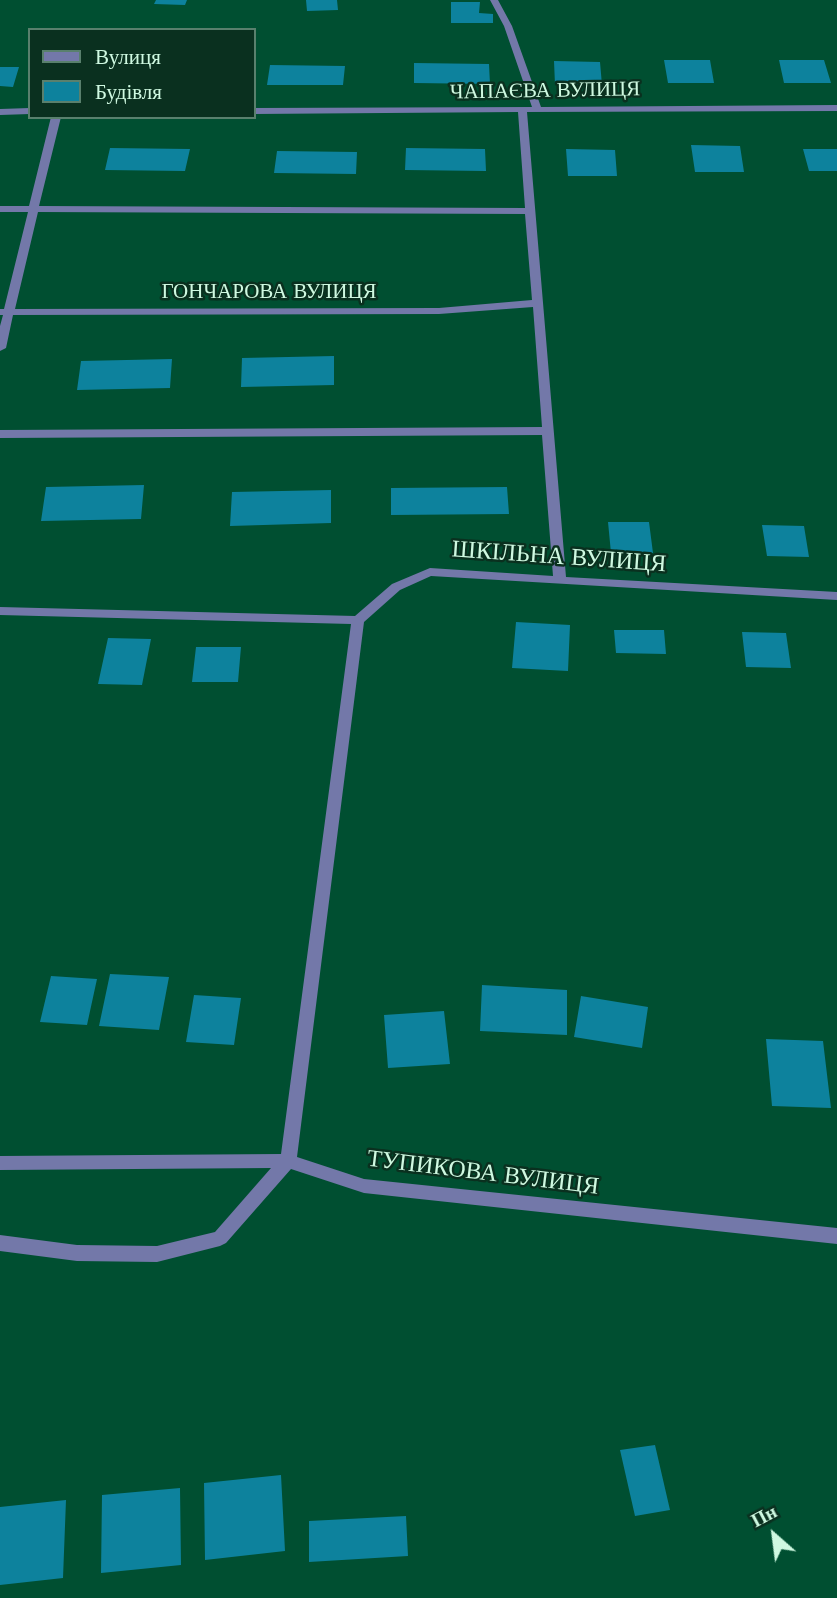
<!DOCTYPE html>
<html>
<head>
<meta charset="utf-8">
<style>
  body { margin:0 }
  #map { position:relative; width:837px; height:1598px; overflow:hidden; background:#004f31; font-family:"Libre Baskerville",serif }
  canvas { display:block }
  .legend { position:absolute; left:28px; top:28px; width:228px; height:91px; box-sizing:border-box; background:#0a301f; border:2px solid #59806d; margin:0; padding:9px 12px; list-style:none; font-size:21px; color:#cff9e1 }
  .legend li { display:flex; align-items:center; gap:14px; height:35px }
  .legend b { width:35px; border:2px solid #59806d }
  .north { position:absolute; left:739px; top:1500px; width:70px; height:70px; -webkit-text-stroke:5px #0a301f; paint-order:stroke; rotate:332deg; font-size:19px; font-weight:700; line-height:28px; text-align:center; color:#cff9e1 }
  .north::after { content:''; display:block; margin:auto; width:24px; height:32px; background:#cff9e1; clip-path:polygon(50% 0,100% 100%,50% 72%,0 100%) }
</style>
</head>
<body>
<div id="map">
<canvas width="837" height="1598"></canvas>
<ul class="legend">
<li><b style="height:9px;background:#7378a9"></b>Вулиця</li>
<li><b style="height:19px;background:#0d829d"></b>Будівля</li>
</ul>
<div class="north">Пн</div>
</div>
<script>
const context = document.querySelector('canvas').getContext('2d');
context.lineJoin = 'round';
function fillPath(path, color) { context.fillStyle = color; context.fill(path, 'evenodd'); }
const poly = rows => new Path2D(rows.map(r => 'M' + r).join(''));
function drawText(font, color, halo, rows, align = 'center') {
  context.font = font + ' "Libre Baskerville",serif'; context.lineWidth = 5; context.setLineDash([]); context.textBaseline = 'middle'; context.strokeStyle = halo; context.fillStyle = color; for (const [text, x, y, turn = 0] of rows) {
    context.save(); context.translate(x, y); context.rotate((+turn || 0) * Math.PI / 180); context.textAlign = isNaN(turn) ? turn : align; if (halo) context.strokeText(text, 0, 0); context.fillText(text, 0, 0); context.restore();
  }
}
const building = poly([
  [156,0,187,0,185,5,154,4],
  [306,0,337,0,338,10,307,11],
  [451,2,480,2,479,13,493,14,493,23,451,23],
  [664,60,710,60,714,83,668,83],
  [779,60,824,60,831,83,784,83],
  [554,61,600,62,602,85,555,85],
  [414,63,489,64,490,84,414,83],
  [270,65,345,66,343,85,267,85],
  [0,67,19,67,13,87,0,86],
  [691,145,740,146,744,172,695,172],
  [110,148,190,149,185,171,105,170],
  [406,148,485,149,486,171,405,170],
  [566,149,615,150,617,176,568,176],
  [803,149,837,149,837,171,809,171],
  [277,151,357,152,356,174,274,173],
  [334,356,334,385,241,387,242,358],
  [172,359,170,388,77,390,81,361],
  [144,485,141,519,41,521,46,487],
  [507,487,509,514,391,515,391,488],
  [331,490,331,523,230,526,232,492],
  [608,522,649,522,653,553,611,553],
  [762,525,804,526,809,557,767,556],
  [516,622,570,625,568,671,512,668],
  [614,630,664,630,666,654,616,653],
  [742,632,786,633,791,668,746,667],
  [108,638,151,639,142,685,98,684],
  [196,647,241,647,238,682,192,682],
  [110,974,169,977,159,1030,99,1026],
  [51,976,97,979,87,1025,40,1022],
  [482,985,567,990,567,1035,480,1031],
  [194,995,241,998,234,1045,186,1042],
  [581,996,648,1007,642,1048,574,1037],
  [444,1011,450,1064,388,1068,384,1015],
  [766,1039,823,1041,831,1108,772,1106],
  [655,1445,670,1510,635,1516,620,1450],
  [281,1475,285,1551,205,1560,204,1483],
  [180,1488,181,1565,101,1573,102,1495],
  [66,1500,63,1578,0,1585,0,1507],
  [406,1516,408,1556,309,1562,309,1521]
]);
const street = poly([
  [490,0,498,0,512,26,541,107,837,105,837,111,527,112,566,577,837,592,837,600,431,576,400,590,364,622,297,1157,364,1179,837,1228,837,1244,364,1193,291,1169,226,1243,220,1246,157,1262,77,1261,0,1251,0,1235,77,1245,157,1246,215,1232,271,1168,0,1170,0,1156,281,1154,351,624,0,615,0,607,355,616,392,584,430,568,553,576,542,435,0,438,0,430,542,427,533,307,439,314,13,315,6,348,0,351,0,326,3,315,0,315,0,309,4,309,28,212,0,212,0,206,29,206,51,117,61,117,39,206,525,208,518,112,254,114,254,108,532,107,504,26,490,0],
  [38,212,525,214,532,300,439,308,15,309,38,212],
  [30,108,30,114,0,115,0,109,30,108]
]);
const farStreetnames = [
  ["ЧАПАЄВА ВУЛИЦЯ",545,91,-1],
  ["ГОНЧАРОВА ВУЛИЦЯ",269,292]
];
const streetNames = [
  ["ШКІЛЬНА ВУЛИЦЯ",559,557,4],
  ["ТУПИКОВА ВУЛИЦЯ",483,1173,7]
];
fillPath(building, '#0d829d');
fillPath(street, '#7378a9');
drawText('21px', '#cff9e1', '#0a301f', farStreetnames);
drawText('24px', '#cff9e1', '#0a301f', streetNames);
</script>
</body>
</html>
